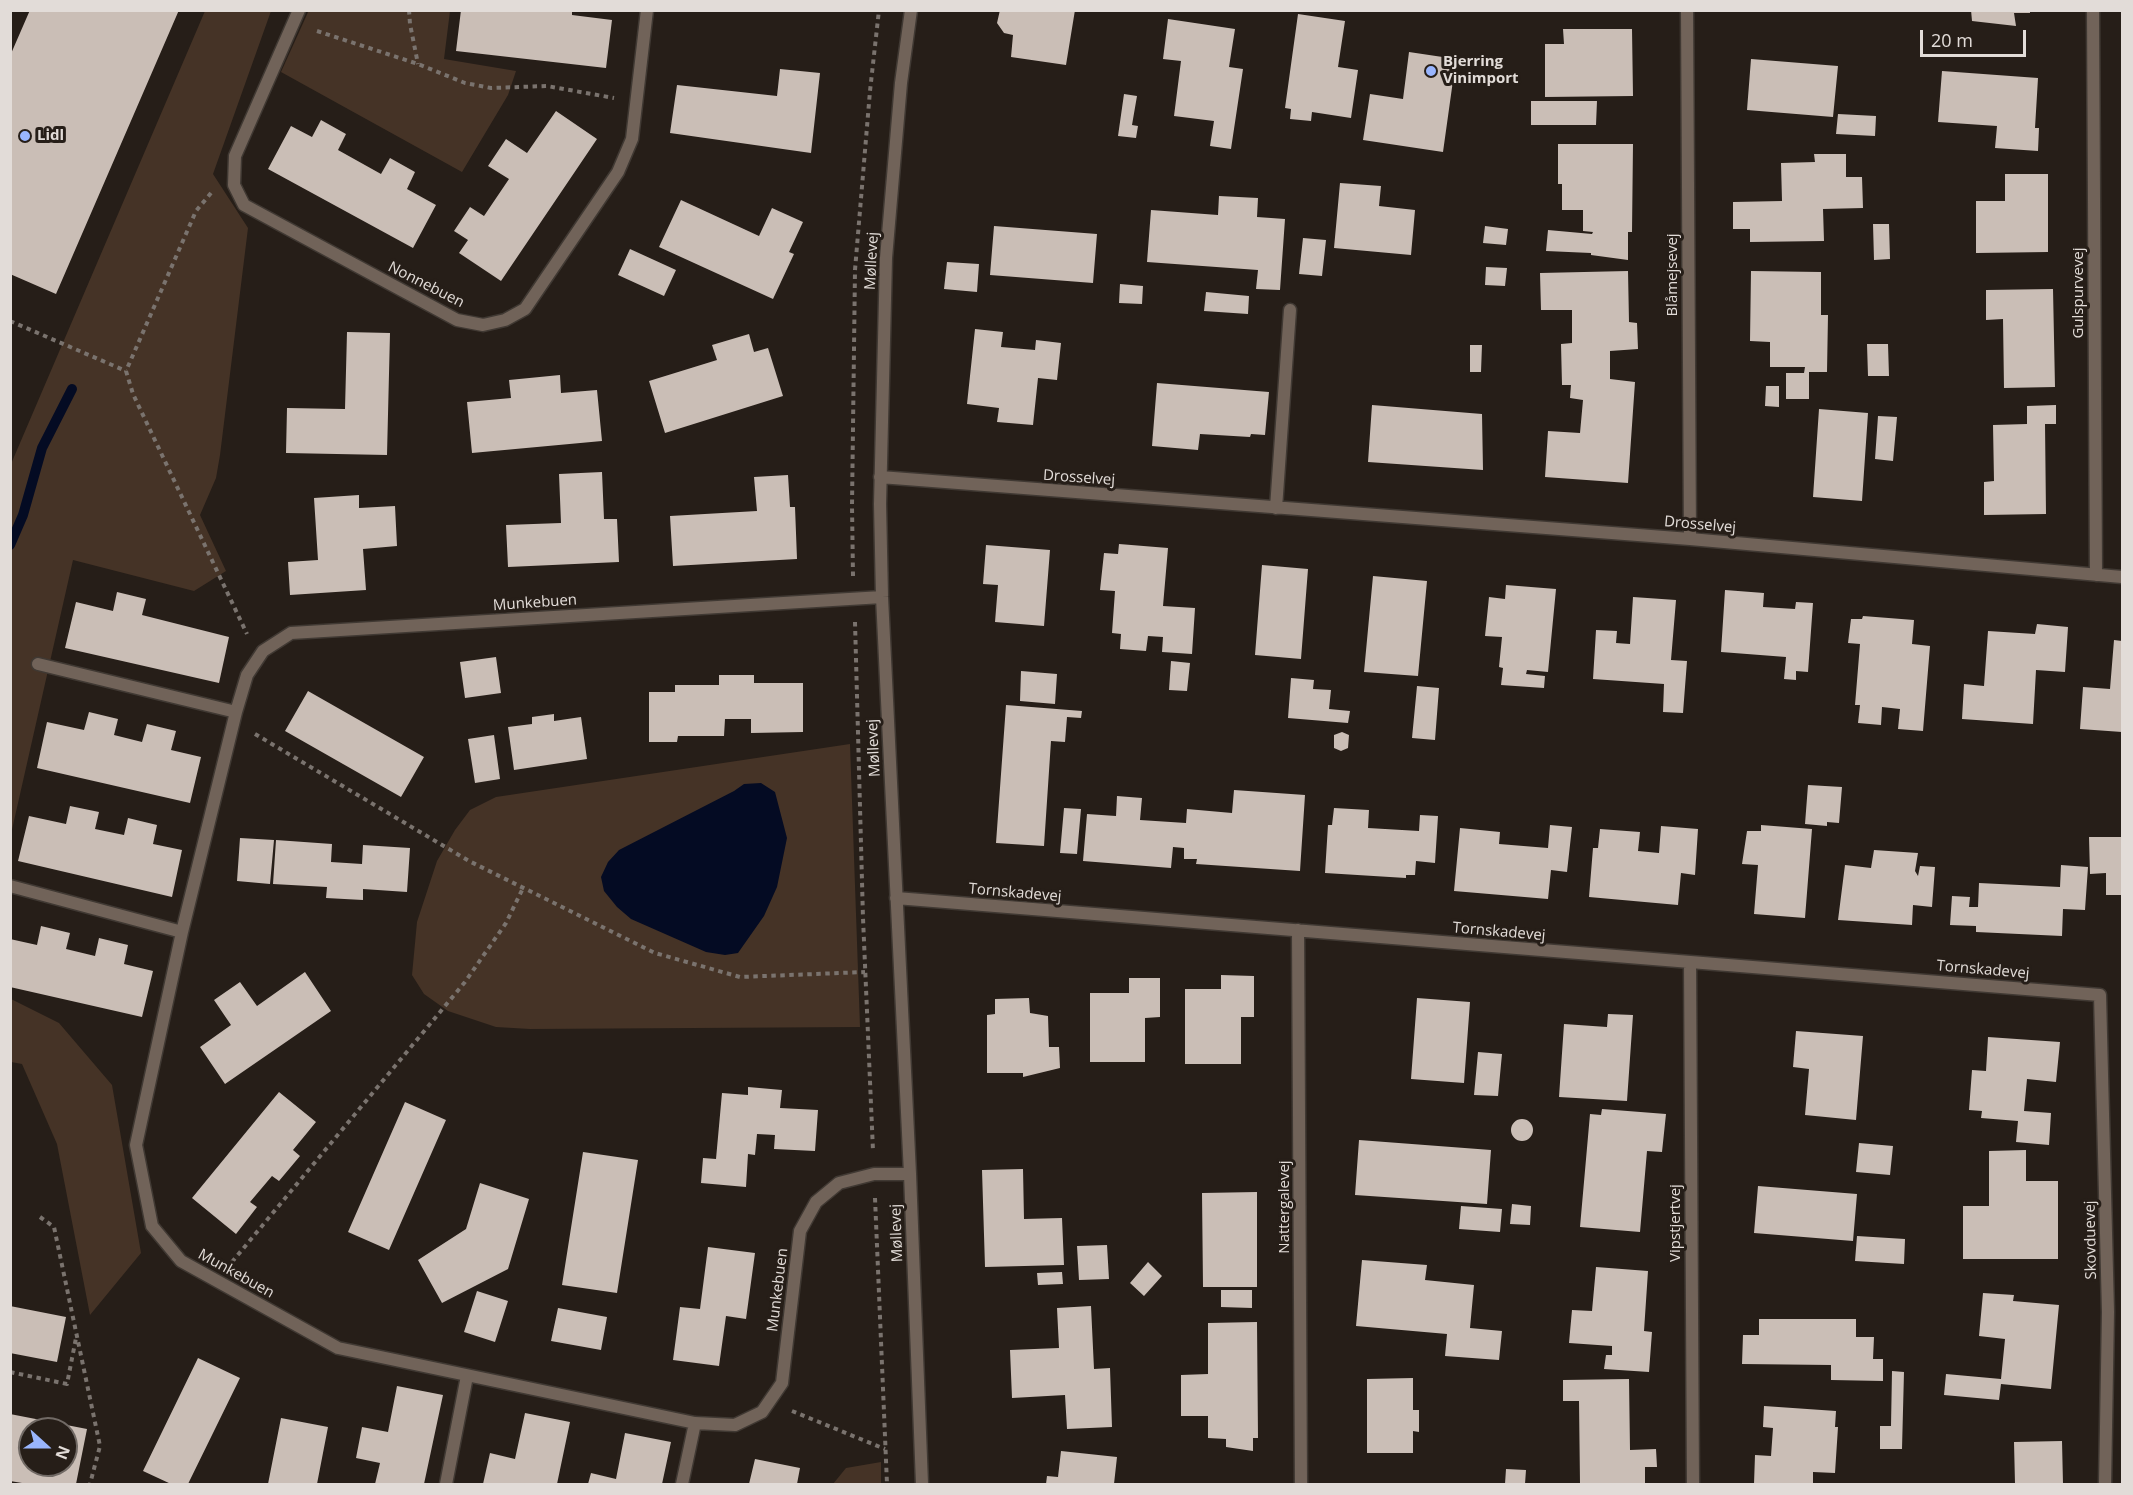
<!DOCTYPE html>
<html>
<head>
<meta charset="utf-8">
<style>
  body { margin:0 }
  #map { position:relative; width:2133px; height:1495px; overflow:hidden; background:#261e18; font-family:"Open Sans",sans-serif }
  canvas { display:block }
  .frame { position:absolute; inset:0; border:12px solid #e2dcd8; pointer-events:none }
  .north { position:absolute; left:18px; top:1417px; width:60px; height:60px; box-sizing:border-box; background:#261e18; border:2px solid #716a65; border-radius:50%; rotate:111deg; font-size:16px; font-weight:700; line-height:24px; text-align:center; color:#e2dcd8 }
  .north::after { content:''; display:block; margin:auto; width:21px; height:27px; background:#99b5fd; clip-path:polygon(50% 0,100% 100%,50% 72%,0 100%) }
  .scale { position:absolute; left:1920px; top:30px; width:106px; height:27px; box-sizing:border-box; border:3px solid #e2dcd8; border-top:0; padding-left:8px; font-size:18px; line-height:21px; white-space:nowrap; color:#e2dcd8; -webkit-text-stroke:4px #261e18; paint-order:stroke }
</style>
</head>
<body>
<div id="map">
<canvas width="2133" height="1495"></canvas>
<div class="frame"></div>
<div class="north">N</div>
<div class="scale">20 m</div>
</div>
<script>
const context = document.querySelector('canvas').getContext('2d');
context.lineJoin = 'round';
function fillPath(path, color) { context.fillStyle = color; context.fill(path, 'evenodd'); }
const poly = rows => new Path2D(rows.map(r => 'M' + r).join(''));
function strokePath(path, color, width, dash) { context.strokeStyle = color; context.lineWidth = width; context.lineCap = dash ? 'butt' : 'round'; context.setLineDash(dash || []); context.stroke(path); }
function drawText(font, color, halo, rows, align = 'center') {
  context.font = font + ' "Open Sans",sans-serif'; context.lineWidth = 6; context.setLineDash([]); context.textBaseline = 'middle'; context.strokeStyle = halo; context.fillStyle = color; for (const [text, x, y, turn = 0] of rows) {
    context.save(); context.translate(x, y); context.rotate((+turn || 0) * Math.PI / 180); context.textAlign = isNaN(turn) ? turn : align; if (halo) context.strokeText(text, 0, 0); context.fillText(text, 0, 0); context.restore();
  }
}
const green = poly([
  [309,10,450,11,444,59,516,71,508,95,462,172,281,72],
  [205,11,271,11,213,174,248,228,220,455,216,478,200,515,226,571,194,591,73,560,11,834,11,464],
  [850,744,860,1027,530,1029,496,1027,448,1011,424,994,412,975,417,922,437,861,455,830,470,810,496,797],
  [11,999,59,1023,112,1085,141,1253,90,1315,57,1144,22,1064,11,1062],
  [881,1462,881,1484,833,1484,846,1468]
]);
const water = poly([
  [761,783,775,792,787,838,777,887,764,916,738,953,725,955,706,952,631,919,617,907,604,891,601,877,608,862,619,850,734,791,744,784]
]);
const stream = poly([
  [10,545,23,515,42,448,72,389]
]);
const building = poly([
  [30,10,179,10,56,294,10,274,10,56],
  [461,10,572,10,572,15,612,20,606,68,456,51],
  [1000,10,1075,10,1066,65,1011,57,1013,35,1004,33,997,23],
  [1971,10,2030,10,2030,13,2014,13,2016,26,1972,21],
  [1298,14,1345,21,1338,67,1358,70,1351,118,1312,112,1311,121,1290,119,1291,109,1285,108],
  [1168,19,1235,29,1229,67,1243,69,1231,149,1210,146,1214,121,1174,116,1181,61,1163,59],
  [1563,29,1632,29,1633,96,1545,97,1545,44,1564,44],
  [1409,52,1456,59,1443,152,1363,140,1370,94,1403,99],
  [1751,59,1838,66,1833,117,1747,110],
  [780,69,820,73,811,153,670,133,677,85,777,96],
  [1942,71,2038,78,2035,128,2039,128,2038,151,1995,148,1997,126,1938,122],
  [1124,94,1137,96,1132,125,1138,126,1136,138,1118,136],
  [1531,101,1597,101,1596,125,1531,125],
  [556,111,597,139,501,281,459,253,468,240,454,231,470,207,484,216,509,179,488,166,506,139,527,153],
  [1838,114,1876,116,1875,136,1836,134],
  [321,120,346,134,338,150,381,174,390,158,415,172,407,189,436,205,413,248,268,169,291,126,312,137],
  [1558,144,1633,144,1632,232,1628,232,1628,260,1591,255,1591,253,1546,251,1548,230,1592,234,1593,232,1583,231,1583,210,1562,210,1562,184,1558,184],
  [1814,154,1846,154,1846,177,1862,177,1863,208,1823,209,1824,241,1750,242,1750,229,1733,229,1733,202,1782,201,1781,163,1815,162],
  [2005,174,2048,174,2048,252,1976,253,1976,201,2005,201],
  [1340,183,1381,186,1379,206,1415,210,1411,255,1334,248],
  [1219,196,1258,198,1257,217,1285,219,1280,290,1256,289,1258,270,1147,262,1151,210,1218,215],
  [681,200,759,236,772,208,803,222,789,252,794,254,773,299,659,247],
  [1873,224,1889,224,1890,259,1874,260],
  [994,226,1097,234,1093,283,990,275],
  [1485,226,1508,229,1506,245,1483,243],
  [1303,238,1326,240,1322,276,1299,274],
  [630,249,676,270,664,296,618,275],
  [947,262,979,264,977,292,944,289],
  [1486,267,1507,268,1505,286,1485,285],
  [1628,271,1629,322,1637,323,1638,349,1610,351,1610,379,1635,382,1628,483,1545,477,1548,431,1580,433,1583,400,1570,398,1571,385,1562,385,1561,344,1572,343,1572,310,1541,310,1540,273],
  [1751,271,1821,272,1821,315,1828,315,1827,372,1809,372,1809,399,1786,399,1786,373,1804,373,1805,367,1770,367,1770,342,1750,341],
  [1120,284,1143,286,1142,304,1119,303],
  [2053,289,2055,387,2004,388,2003,319,1986,320,1986,290],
  [1206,292,1249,296,1248,314,1204,311],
  [975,329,1003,332,1001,347,1035,350,1036,340,1061,343,1057,380,1038,378,1033,425,997,422,999,408,967,404],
  [347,332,390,333,387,455,286,453,287,408,345,409],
  [749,334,754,352,768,348,783,396,665,433,649,381,717,360,712,345],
  [1867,344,1888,344,1889,376,1868,376],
  [1470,345,1482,345,1481,372,1470,372],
  [560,375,561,393,597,390,602,441,472,453,467,402,511,398,509,380],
  [1157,383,1269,392,1265,435,1251,434,1250,437,1200,434,1198,450,1152,446],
  [1766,386,1779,386,1779,407,1765,406],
  [1372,405,1482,414,1483,470,1368,462],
  [2056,405,2056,424,2045,424,2046,514,1984,515,1984,482,1994,481,1993,425,2027,424,2027,406],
  [1819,409,1868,413,1862,501,1813,497],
  [1878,416,1897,417,1893,461,1875,459],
  [602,472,604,519,617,519,619,562,508,567,506,525,561,523,559,474],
  [788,475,790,507,795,507,797,559,673,566,670,516,757,511,754,477],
  [359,495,359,508,395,506,397,546,363,549,366,590,290,595,288,562,318,560,314,498],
  [1119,544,1168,548,1163,606,1195,608,1192,654,1162,652,1163,637,1148,636,1146,651,1120,649,1121,634,1112,633,1115,591,1100,590,1104,553,1118,554],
  [986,545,1050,550,1044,626,995,622,998,585,983,584],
  [1262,565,1308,569,1301,659,1255,655],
  [1373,576,1427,581,1418,676,1364,672],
  [1506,585,1556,589,1548,672,1527,670,1526,674,1545,676,1544,688,1501,685,1503,668,1499,667,1502,637,1485,636,1489,597,1505,599],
  [1725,590,1764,593,1763,607,1795,609,1796,602,1813,603,1808,672,1796,671,1796,680,1784,679,1786,657,1721,652],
  [117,592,146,599,142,615,229,637,219,683,65,648,76,602,113,611],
  [1633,597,1676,600,1671,660,1687,661,1683,713,1663,712,1664,684,1593,679,1596,630,1617,631,1616,643,1630,644],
  [1863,616,1914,620,1912,644,1930,646,1923,731,1898,729,1900,709,1882,707,1881,725,1858,723,1860,705,1855,705,1860,644,1848,643,1851,619,1862,619],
  [2037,624,2068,627,2065,672,2036,670,2033,724,1962,719,1964,684,1984,686,1988,631,2035,634],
  [2114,640,2122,641,2122,732,2080,729,2083,687,2110,689],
  [496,657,501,693,465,698,460,662],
  [1171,661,1190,663,1187,691,1169,690],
  [1021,671,1057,674,1055,704,1020,701],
  [719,675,754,675,754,683,803,683,803,732,751,733,751,719,725,719,724,736,678,736,677,742,649,742,649,692,675,692,675,685,719,685],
  [1291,678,1314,680,1313,689,1331,690,1329,709,1350,711,1348,723,1288,718],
  [1417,686,1439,688,1435,740,1412,738],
  [308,691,424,757,401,797,285,731],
  [1006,705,1082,711,1081,718,1067,717,1065,742,1051,741,1044,846,996,843],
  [89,712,118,719,114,735,142,742,147,724,176,731,171,750,201,757,190,803,37,768,47,722,84,730],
  [554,714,554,721,581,717,587,759,514,770,508,727,532,724,532,717],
  [1342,732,1349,735,1348,748,1341,751,1334,748,1334,735],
  [494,735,500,779,475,783,468,739],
  [1808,785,1842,787,1839,823,1827,822,1827,826,1805,824],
  [1234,790,1305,795,1300,871,1196,864,1197,859,1184,859,1184,848,1173,847,1171,868,1083,861,1087,814,1116,816,1117,796,1142,798,1140,820,1186,823,1187,809,1232,813],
  [70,806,99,812,95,829,124,835,128,818,157,825,153,844,182,850,172,897,18,861,29,816,66,824],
  [1064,808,1081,809,1077,854,1060,853],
  [1334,808,1369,810,1368,828,1419,831,1420,815,1438,816,1435,863,1416,861,1415,875,1406,875,1406,878,1325,873,1328,825,1332,825],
  [1550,825,1572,827,1567,872,1551,870,1548,899,1454,891,1460,828,1500,832,1499,844,1548,848],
  [1761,825,1812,829,1805,918,1754,914,1758,865,1742,864,1747,831,1761,831],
  [1661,826,1698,829,1695,875,1681,873,1678,905,1589,897,1593,848,1598,848,1600,829,1640,832,1638,851,1659,853],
  [2089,837,2122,837,2122,895,2106,895,2106,873,2090,874],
  [240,838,274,840,270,884,237,881],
  [276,840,332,844,331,862,362,864,363,845,410,848,407,892,363,889,363,900,326,898,327,887,273,884],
  [1874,850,1918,853,1915,871,1918,876,1920,866,1935,867,1932,907,1913,905,1912,925,1838,920,1845,865,1871,868],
  [2061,865,2088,867,2085,910,2063,909,2062,936,1976,932,1976,926,1950,925,1952,896,1970,897,1969,907,1978,907,1979,883,2060,887],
  [41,926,70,933,66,949,95,956,99,938,128,945,124,964,153,971,142,1017,10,987,10,939,37,945],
  [305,972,331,1011,225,1084,200,1047,231,1025,214,1000,240,982,257,1006],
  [1221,975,1254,976,1254,1017,1241,1017,1241,1064,1185,1064,1185,989,1221,989],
  [1129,978,1160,978,1160,1017,1145,1018,1145,1062,1090,1062,1090,993,1129,993],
  [1029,998,1030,1013,1048,1016,1049,1047,1059,1047,1060,1068,1023,1077,1023,1073,987,1073,987,1015,995,1014,995,999],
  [1417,998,1470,1002,1464,1083,1411,1079],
  [1608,1014,1633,1015,1627,1101,1559,1097,1564,1024,1607,1027],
  [1796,1031,1863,1036,1856,1120,1805,1115,1809,1069,1793,1067],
  [1988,1037,2060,1042,2056,1082,2027,1079,2024,1111,2051,1113,2049,1145,2016,1142,2018,1121,1981,1118,1982,1111,1969,1110,1972,1070,1986,1071],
  [1478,1052,1502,1054,1498,1096,1474,1095],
  [748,1087,782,1090,780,1108,818,1110,815,1151,774,1149,775,1135,757,1134,755,1155,748,1154,746,1187,701,1183,703,1158,716,1159,722,1093,748,1095],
  [279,1092,316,1122,293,1150,300,1156,279,1181,272,1176,250,1202,257,1207,236,1234,192,1198],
  [405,1102,446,1120,389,1250,348,1232],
  [1602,1109,1666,1114,1662,1152,1647,1151,1640,1232,1580,1227,1590,1114,1601,1115],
  '1511 1130a11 11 0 1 1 22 0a11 11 0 1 1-22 0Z',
  [1359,1140,1491,1150,1487,1204,1355,1195],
  [1859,1143,1893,1146,1890,1175,1856,1172],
  [2026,1150,2026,1181,2058,1181,2058,1259,1963,1259,1963,1206,1989,1206,1989,1151],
  [583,1152,638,1160,617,1293,562,1285],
  [1023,1169,1024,1219,1062,1218,1064,1265,985,1267,982,1170],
  [480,1183,529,1199,508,1269,442,1303,418,1260,466,1229],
  [1758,1186,1857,1194,1853,1241,1754,1233],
  [1257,1192,1257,1287,1203,1287,1202,1193],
  [1512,1204,1531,1206,1530,1225,1510,1224],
  [1461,1206,1502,1209,1500,1232,1459,1229],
  [1857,1236,1905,1239,1904,1264,1855,1261],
  [1107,1245,1109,1279,1079,1280,1077,1246],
  [708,1247,755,1253,746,1319,726,1316,719,1366,673,1360,680,1307,700,1309],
  [1362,1260,1427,1265,1425,1280,1474,1285,1470,1328,1502,1331,1499,1360,1445,1356,1447,1334,1356,1326],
  [1148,1262,1162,1276,1144,1296,1130,1283],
  [1596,1267,1648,1271,1644,1331,1652,1332,1649,1372,1604,1369,1606,1355,1612,1355,1612,1346,1569,1343,1572,1310,1592,1311],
  [1062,1272,1063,1284,1038,1285,1037,1273],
  [1221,1290,1252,1290,1252,1308,1221,1307],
  [477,1291,508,1301,495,1342,464,1332],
  [1983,1293,2014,1295,2013,1301,2059,1305,2051,1389,2001,1384,1999,1400,1944,1395,1946,1374,2001,1379,2005,1339,1979,1336],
  [10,1306,66,1317,57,1362,10,1353],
  [1091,1306,1094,1369,1110,1368,1112,1427,1067,1429,1065,1395,1012,1398,1010,1350,1059,1348,1057,1308],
  [558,1308,607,1317,601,1350,551,1341],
  [1759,1319,1856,1319,1856,1337,1874,1337,1873,1359,1883,1359,1883,1381,1831,1380,1831,1365,1742,1364,1743,1335,1759,1335],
  [1257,1322,1258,1438,1253,1438,1253,1451,1226,1447,1226,1439,1208,1438,1208,1416,1181,1416,1181,1375,1208,1374,1208,1323],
  [198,1358,240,1378,188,1484,171,1484,143,1471],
  [1892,1371,1904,1372,1902,1449,1880,1449,1880,1426,1891,1426],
  [1413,1378,1413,1410,1419,1410,1419,1432,1413,1431,1413,1453,1367,1453,1367,1379],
  [1629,1379,1630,1450,1656,1449,1657,1467,1645,1467,1645,1484,1580,1484,1579,1401,1563,1401,1563,1380],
  [397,1386,443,1395,424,1484,375,1484,380,1463,356,1458,362,1427,388,1432],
  [1764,1406,1836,1411,1835,1427,1838,1427,1835,1473,1813,1472,1813,1484,1754,1484,1755,1455,1771,1456,1773,1428,1763,1427],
  [525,1413,570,1422,557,1484,483,1484,490,1453,515,1459],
  [10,1414,87,1429,76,1484,28,1484,10,1481],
  [30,1429,66,1429,66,1465,30,1465],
  [281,1418,328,1427,317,1484,268,1484],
  [625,1433,671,1442,662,1484,588,1484,591,1473,616,1479],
  [2062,1441,2063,1484,2015,1484,2014,1442],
  [1061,1451,1117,1457,1114,1484,1046,1484,1047,1476,1058,1477],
  [755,1459,800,1468,797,1484,749,1484],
  [1506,1469,1526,1470,1525,1484,1505,1484]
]);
const path = poly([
  [409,10,410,24,418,64],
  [317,31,418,64,465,83,491,88,547,86,614,98],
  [211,193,196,211,126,371,133,394,247,634],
  [10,321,126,371],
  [853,576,852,506,855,270,870,91,879,10],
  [855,622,863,918,873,1151],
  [255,734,469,861,655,953,740,977,865,972],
  [875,1198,887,1484],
  [40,1217,54,1227,100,1446,90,1484],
  [232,1262,465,982,506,923,523,888],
  [10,1372,67,1384,76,1338],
  [792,1411,885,1449]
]);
const street = poly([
  [299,10,235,156,234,185,244,205,457,320,483,325,505,320,525,309,618,172,632,139,647,10],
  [911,10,901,83,886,258,880,504,882,597,910,1174,922,1484],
  [1687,10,1690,539],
  [2093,10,2096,575],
  [880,477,1690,539,2122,577],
  [1276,508,1290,310],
  [882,597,291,633,263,651,247,675,236,712,182,932,136,1145,152,1226,181,1261,338,1348,695,1423,735,1425,762,1412,782,1383,800,1231,816,1202,839,1183,874,1174,910,1174],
  [38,664,236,712],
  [10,886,182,932],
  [896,898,2100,995,2108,1312,2105,1484],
  [1298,930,1301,1484],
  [1690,962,1693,1484],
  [446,1484,467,1376],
  [682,1484,695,1423]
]);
const markers = [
  [1431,71,6,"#99b5fd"],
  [25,136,6,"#99b5fd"]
];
const poiNames = [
  ["Bjerring",1443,62],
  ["Vinimport",1443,79],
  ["Lidl",37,136]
];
const streetNames = [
  ["Møllevej",872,261,-87],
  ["Blåmejsevej",1673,275,-90],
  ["Nonnebuen",426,285,27],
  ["Gulspurvevej",2079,293,-90],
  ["Drosselvej",1079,478,4],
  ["Drosselvej",1700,525,5],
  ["Munkebuen",535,603,-4],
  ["Møllevej",874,748,-93],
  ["Tornskadevej",1015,893,5],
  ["Tornskadevej",1499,932,5],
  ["Tornskadevej",1983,970,5],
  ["Nattergalevej",1285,1207,-90],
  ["Vipstjertvej",1676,1223,-90],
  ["Møllevej",897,1233,-92],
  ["Skovduevej",2091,1240,-91],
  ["Munkebuen",236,1274,29],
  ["Munkebuen",778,1290,-83]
];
fillPath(green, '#453326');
fillPath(water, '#040b23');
strokePath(stream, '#040b23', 10);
fillPath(building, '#cabeb6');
strokePath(street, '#403933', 15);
strokePath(path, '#7a736e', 4, [4.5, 4.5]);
strokePath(street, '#716359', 12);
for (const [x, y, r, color] of markers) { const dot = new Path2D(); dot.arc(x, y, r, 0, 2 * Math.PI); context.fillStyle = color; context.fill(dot); strokePath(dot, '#261e18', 2); }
drawText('bold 15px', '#e2dcd8', '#261e18', poiNames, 'left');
drawText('15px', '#e2dcd8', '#261e18', streetNames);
</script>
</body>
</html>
